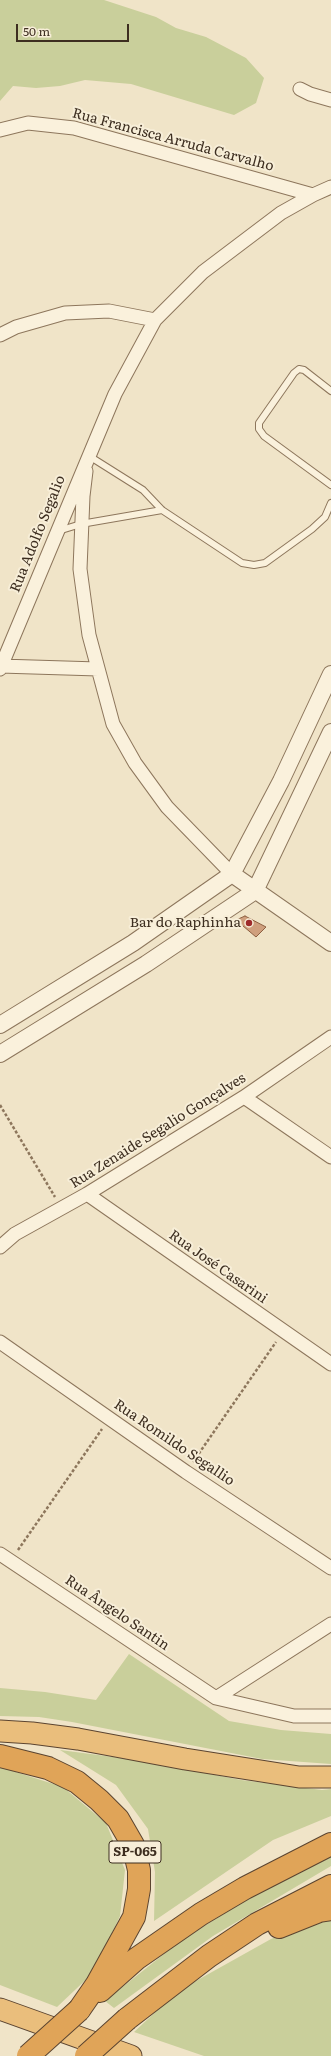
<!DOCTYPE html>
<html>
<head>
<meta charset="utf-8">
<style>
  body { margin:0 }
  #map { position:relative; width:331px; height:2056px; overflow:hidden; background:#f0e4c8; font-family:Literata,serif }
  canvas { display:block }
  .scale { position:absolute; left:16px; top:24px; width:113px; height:18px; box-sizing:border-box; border:2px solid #3d2e20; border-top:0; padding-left:5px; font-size:12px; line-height:14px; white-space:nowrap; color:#3d2e20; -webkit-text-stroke:3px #f7eed8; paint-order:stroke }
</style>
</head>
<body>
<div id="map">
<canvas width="331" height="2056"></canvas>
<div class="scale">50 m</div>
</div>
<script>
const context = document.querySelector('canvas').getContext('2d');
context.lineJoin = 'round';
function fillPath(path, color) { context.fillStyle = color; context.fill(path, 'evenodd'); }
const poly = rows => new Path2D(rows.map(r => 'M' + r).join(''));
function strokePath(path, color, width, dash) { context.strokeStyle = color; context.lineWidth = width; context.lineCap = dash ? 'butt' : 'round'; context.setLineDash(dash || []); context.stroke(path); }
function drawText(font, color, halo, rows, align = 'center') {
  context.font = font + ' Literata,serif'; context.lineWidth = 4; context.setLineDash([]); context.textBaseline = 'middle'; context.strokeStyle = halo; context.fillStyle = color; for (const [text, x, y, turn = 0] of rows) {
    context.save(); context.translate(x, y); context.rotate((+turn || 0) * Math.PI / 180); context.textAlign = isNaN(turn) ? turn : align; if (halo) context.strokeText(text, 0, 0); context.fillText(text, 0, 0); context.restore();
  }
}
const green = poly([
  [0,0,104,0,156,17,176,28,206,37,246,58,264,78,256,103,234,115,131,84,85,80,60,86,36,88,13,86,0,101],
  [129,1654,229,1721,281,1730,331,1734,331,1764,262,1759,72,1722,39,1717,0,1716,0,1688,45,1692,96,1700],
  [60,1750,144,1761,241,1780,322,1790,331,1789,331,1816,273,1840,154,1921,155,1872,148,1829,116,1785],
  [0,1767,63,1787,106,1823,125,1870,120,1916,94,1972,57,2007,0,1985],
  [331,1855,331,1866,213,1936,114,2008,105,2001,179,1942,252,1896],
  [331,1918,331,2056,204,2056,134,2032,178,1991,271,1939,321,1920]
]);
const building = poly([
  [245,916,266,927,256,937,236,920,245,916]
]);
const path = poly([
  [0,1105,55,1197],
  [193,1462,276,1342],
  [18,1550,102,1429]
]);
const service = poly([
  [331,391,304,370,299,369,294,373,259,423,259,429,264,436,331,485],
  [89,456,143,490,162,510,242,563,254,565,265,563,312,529,325,517,331,503],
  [58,531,81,524,162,510]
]);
const minor = poly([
  [300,89,310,94,331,100],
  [0,130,28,123,74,128,313,195],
  [0,335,16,327,65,313,109,311,155,320],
  [86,471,83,496,80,569,89,635,113,724,135,763,167,807,232,874],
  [0,666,98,669],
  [0,669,115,394,155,320,203,272,240,244,281,213,313,195,331,187],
  [244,1097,331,1157],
  [87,1194,331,1364],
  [0,1247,15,1234,87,1194,244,1097,331,1037],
  [0,1342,186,1472,331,1568],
  [0,1554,216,1698,294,1716,331,1716],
  [216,1698,331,1624]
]);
const tertiary = poly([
  [232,874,331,943],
  [0,1025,133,943,232,874,281,781,331,674],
  [0,1054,146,964,255,891,331,732]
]);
const trunk = poly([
  [0,1731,32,1733,78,1739,185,1759,299,1777,331,1777],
  [0,2009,131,2056]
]);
const motorway = poly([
  [0,1756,48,1768,77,1782,99,1800,118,1819,133,1845,139,1870,139,1889,134,1917,97,1984,79,2010],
  [279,1927,319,1911,331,1909],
  [100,1991,136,1959,201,1914,245,1888,331,1844],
  [127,2019,209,1956,257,1924,331,1886]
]);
const motorwayBridge = poly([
  [28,2056,79,2010],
  [86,2056,127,2019]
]);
const markers = [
  [249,923,4,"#9e2a2b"]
];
const shields = [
  [135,1852,52]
];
const shieldNames = [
  ["SP-065",135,1852]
];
const streetNames = [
  ["Rua Francisca Arruda Carvalho",173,140,15],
  ["Rua Adolfo Segalio",38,534,-68],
  ["Rua Zenaide Segalio Gonçalves",158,1131,-32],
  ["Rua José Casarini",218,1267,35],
  ["Rua Romildo Segallio",174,1443,34],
  ["Rua Ângelo Santin",117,1613,34]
];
const poiNames = [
  ["Bar do Raphinha",241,923]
];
fillPath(green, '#c9cf9b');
fillPath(building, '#cf9f7d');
strokePath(building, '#8d5f41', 1);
strokePath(service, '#8d765c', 8);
strokePath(minor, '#8d765c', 15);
strokePath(tertiary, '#8d765c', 18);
strokePath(trunk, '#5b4430', 23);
strokePath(motorway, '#5b4430', 24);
strokePath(path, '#8d765c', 2.5, [3, 2]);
strokePath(service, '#faf1dc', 6);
strokePath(minor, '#faf1dc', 13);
strokePath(tertiary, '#faf1dc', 16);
strokePath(trunk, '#eabe7c', 21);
strokePath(motorway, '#e0a458', 22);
strokePath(motorwayBridge, '#5b4430', 24, []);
strokePath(motorwayBridge, '#e0a458', 22);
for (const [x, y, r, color] of markers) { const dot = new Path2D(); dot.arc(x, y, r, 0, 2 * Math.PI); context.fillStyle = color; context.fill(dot); strokePath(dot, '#f7eed8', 1.5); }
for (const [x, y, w] of shields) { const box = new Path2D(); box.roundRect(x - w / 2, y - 11, w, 22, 3); context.fillStyle = '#f7eed8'; context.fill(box); strokePath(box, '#3d2e20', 1); }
drawText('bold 13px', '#3d2e20', null, shieldNames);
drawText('14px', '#3d2e20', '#f7eed8', streetNames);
drawText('14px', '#3d2e20', '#f7eed8', poiNames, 'right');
</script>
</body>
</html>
